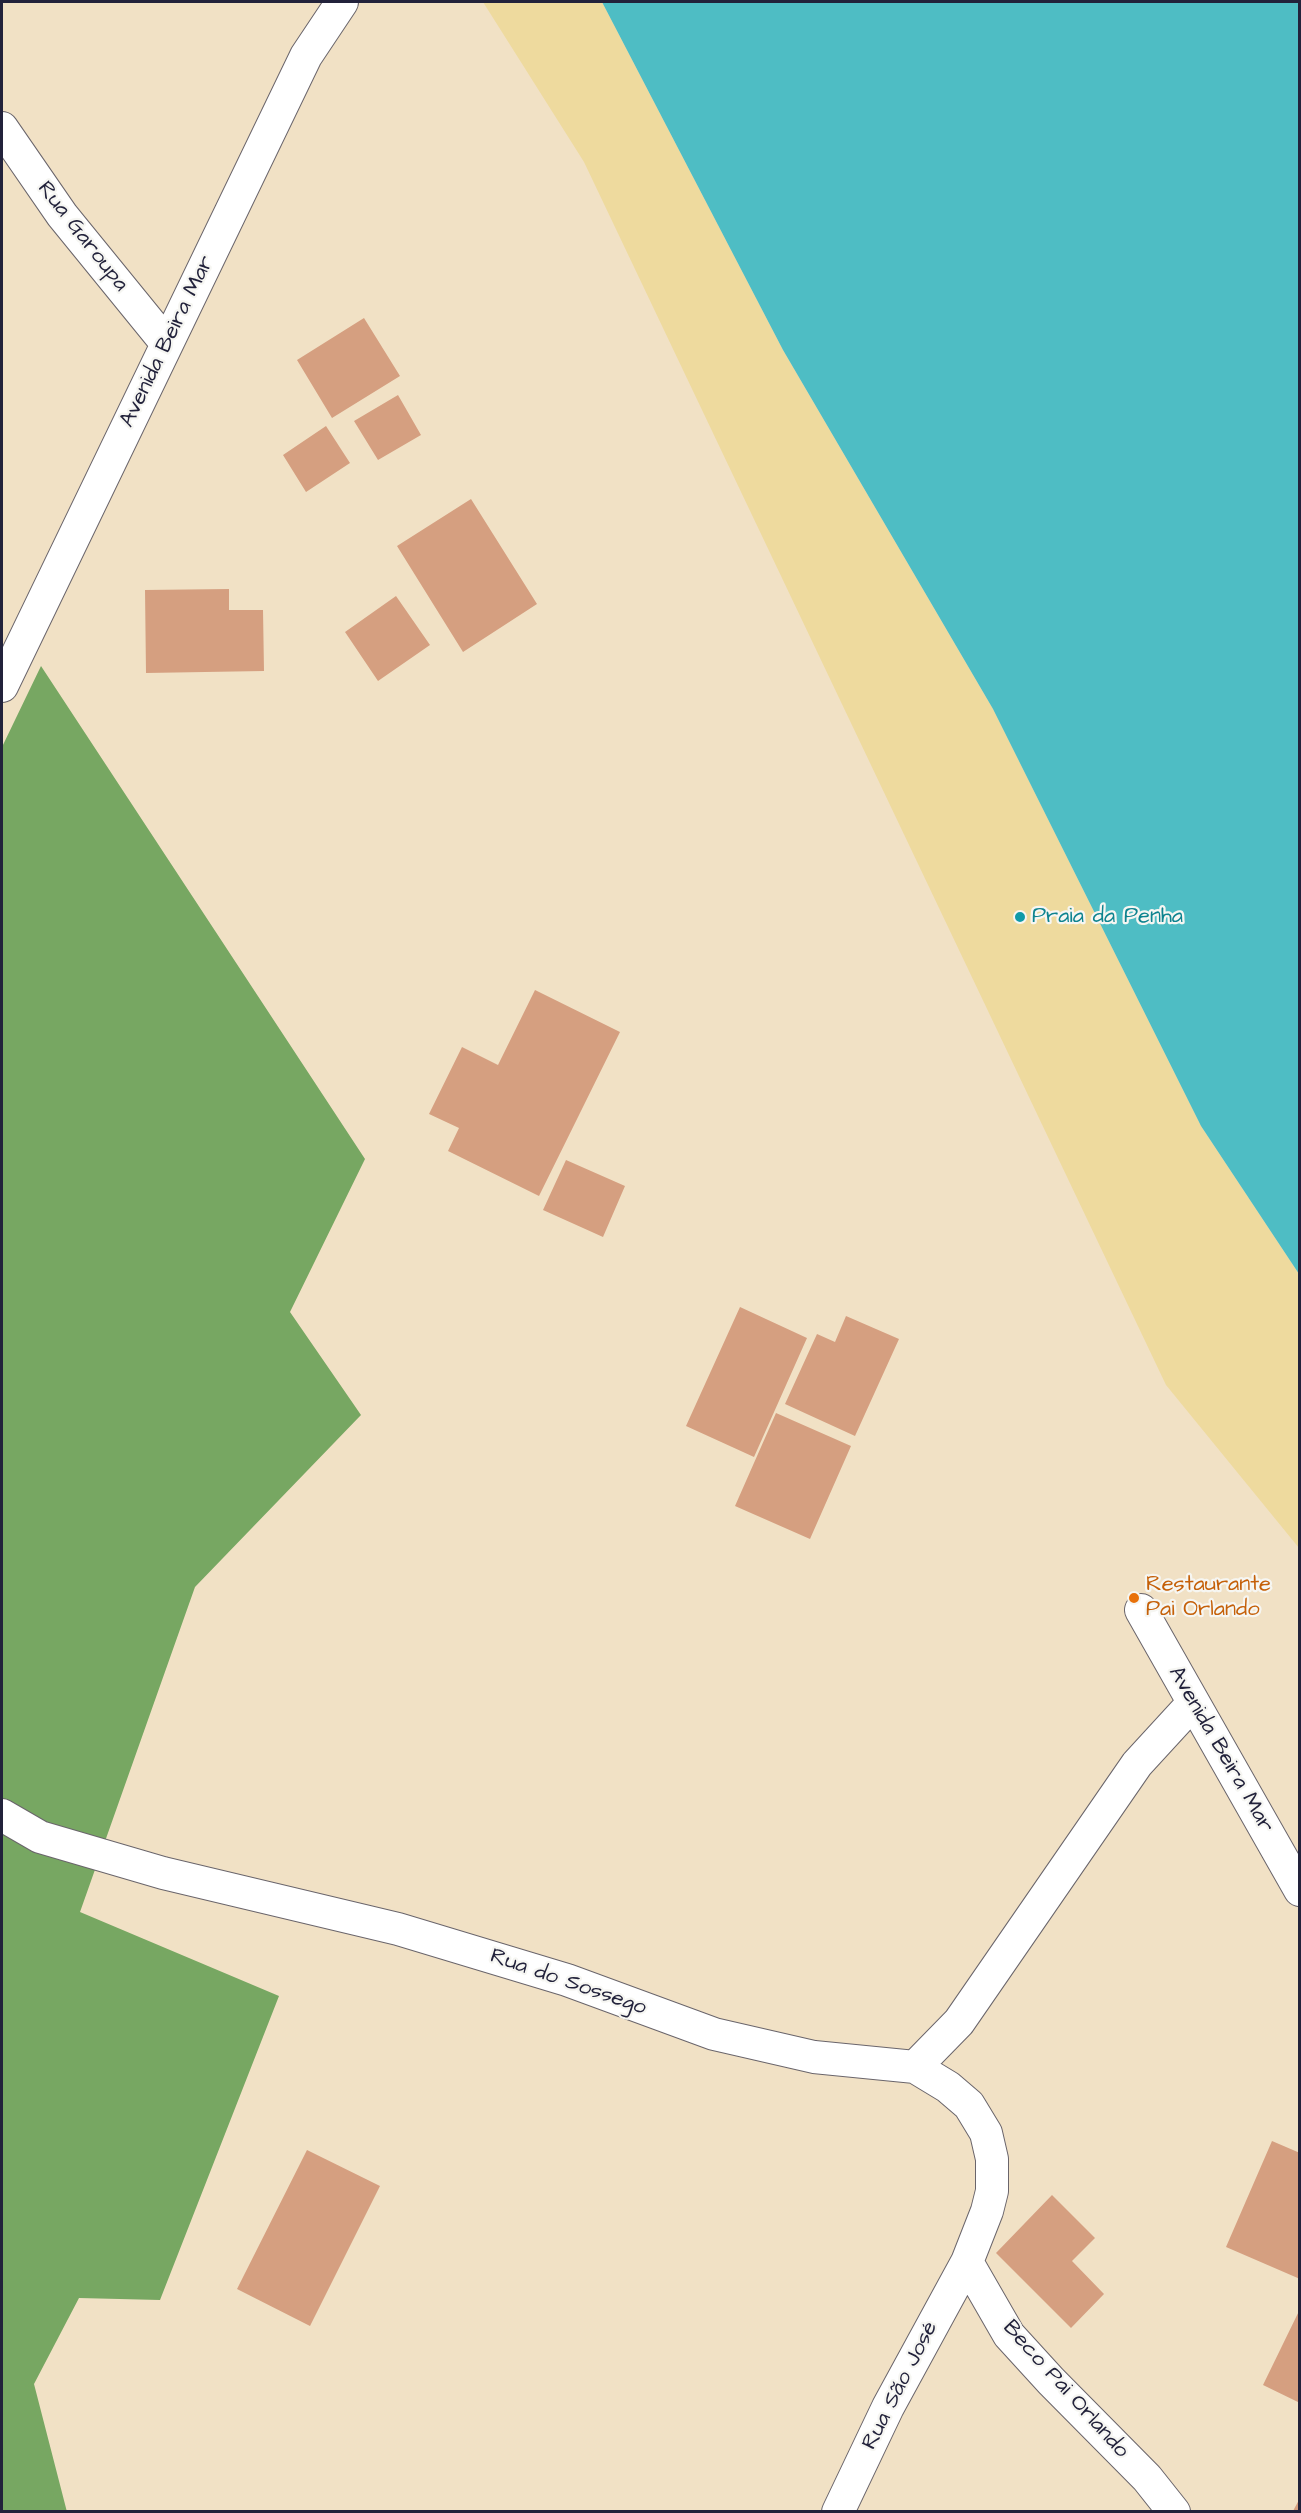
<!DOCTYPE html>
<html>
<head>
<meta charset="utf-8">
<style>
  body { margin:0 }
  #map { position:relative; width:1301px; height:2513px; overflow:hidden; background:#f1e1c5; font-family:"Architects Daughter",sans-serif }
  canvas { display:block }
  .frame { position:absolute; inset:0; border:3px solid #22223b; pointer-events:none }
</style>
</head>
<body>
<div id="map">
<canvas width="1301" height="2513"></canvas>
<div class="frame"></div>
</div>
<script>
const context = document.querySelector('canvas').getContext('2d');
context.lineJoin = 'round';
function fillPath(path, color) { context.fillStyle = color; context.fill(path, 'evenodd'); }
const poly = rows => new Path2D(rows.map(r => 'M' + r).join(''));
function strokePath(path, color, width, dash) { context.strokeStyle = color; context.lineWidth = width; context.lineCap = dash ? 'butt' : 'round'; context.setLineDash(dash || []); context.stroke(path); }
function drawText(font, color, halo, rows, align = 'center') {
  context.font = font + ' "Architects Daughter",sans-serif'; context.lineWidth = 4.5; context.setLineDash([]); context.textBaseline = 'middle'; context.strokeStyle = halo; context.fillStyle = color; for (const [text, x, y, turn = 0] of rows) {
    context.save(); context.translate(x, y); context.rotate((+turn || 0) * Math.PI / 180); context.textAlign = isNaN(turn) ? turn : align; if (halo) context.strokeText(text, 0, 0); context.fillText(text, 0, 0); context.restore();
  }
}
const forest = poly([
  [41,666,365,1159,290,1312,361,1415,195,1587,80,1912,279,1996,160,2300,79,2298,34,2384,67,2512,2,2511,2,747]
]);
const sand = poly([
  [483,2,602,2,783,350,993,709,1201,1126,1299,1274,1299,1548,1166,1385,584,162]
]);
const water = poly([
  [602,2,1299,2,1299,1274,1201,1126,993,709,783,350]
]);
const building = poly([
  [364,318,400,376,332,418,297,360],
  [398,395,421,435,378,460,354,421],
  [326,426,350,463,306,492,283,455],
  [471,499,537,604,463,652,397,546],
  [229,589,229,610,263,610,264,671,146,673,145,590],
  [396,596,430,645,378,681,345,632],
  [535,990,620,1032,539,1196,448,1151,459,1128,429,1114,462,1047,498,1065],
  [566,1160,625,1186,603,1237,543,1210],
  [740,1307,807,1338,754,1457,686,1426],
  [846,1316,899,1339,855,1436,785,1404,817,1334,835,1342],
  [776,1413,851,1446,810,1539,735,1506],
  [1272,2141,1300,2153,1300,2279,1226,2247],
  [307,2150,380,2186,310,2326,237,2289],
  [1052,2195,1095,2238,1072,2261,1104,2294,1071,2328,996,2253],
  [1300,2309,1300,2403,1263,2385],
  [1300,2498,1300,2512,1295,2512,1293,2511]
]);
const minor = poly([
  [2,128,62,215,167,344],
  [2,686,306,56,342,2],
  [1141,1610,1300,1890],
  [2,1815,40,1837,163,1873,398,1929,567,1980,714,2034,814,2057,915,2067,948,2087,969,2105,986,2133,992,2159,992,2191,987,2211,967,2262,888,2407,838,2512],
  [915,2067,959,2022,1137,1764,1193,1703],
  [967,2262,1009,2335,1051,2381,1147,2478,1174,2512]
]);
const markers = [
  [1020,917,6,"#0f9aa8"],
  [1134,1598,6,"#e8710a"]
];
const streetNames = [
  ["Rua Garoupa",82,237,52],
  ["Avenida Beira Mar",168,342,-64],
  ["Avenida Beira Mar",1220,1750,60],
  ["Rua do Sossego",568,1983,19],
  ["Rua São José",901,2386,-63],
  ["Beco Pai Orlando",1065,2390,48]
];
const cultureNames = [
  ["Praia da Penha",1032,917]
];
const foodNames = [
  ["Restaurante",1146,1585],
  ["Pai Orlando",1146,1610]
];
fillPath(forest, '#77a762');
fillPath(sand, '#eeda9e');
fillPath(water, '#4ebdc4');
fillPath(building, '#d59f80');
strokePath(minor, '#6a656b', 34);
strokePath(minor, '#fff', 32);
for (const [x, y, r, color] of markers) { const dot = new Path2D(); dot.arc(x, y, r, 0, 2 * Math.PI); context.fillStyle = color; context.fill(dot); strokePath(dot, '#f6f6f2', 2); }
drawText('22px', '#22223b', '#f6f6f2', streetNames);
drawText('22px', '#0d838f', '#f6f6f2', cultureNames, 'left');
drawText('22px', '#c56008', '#f6f6f2', foodNames, 'left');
</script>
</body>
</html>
